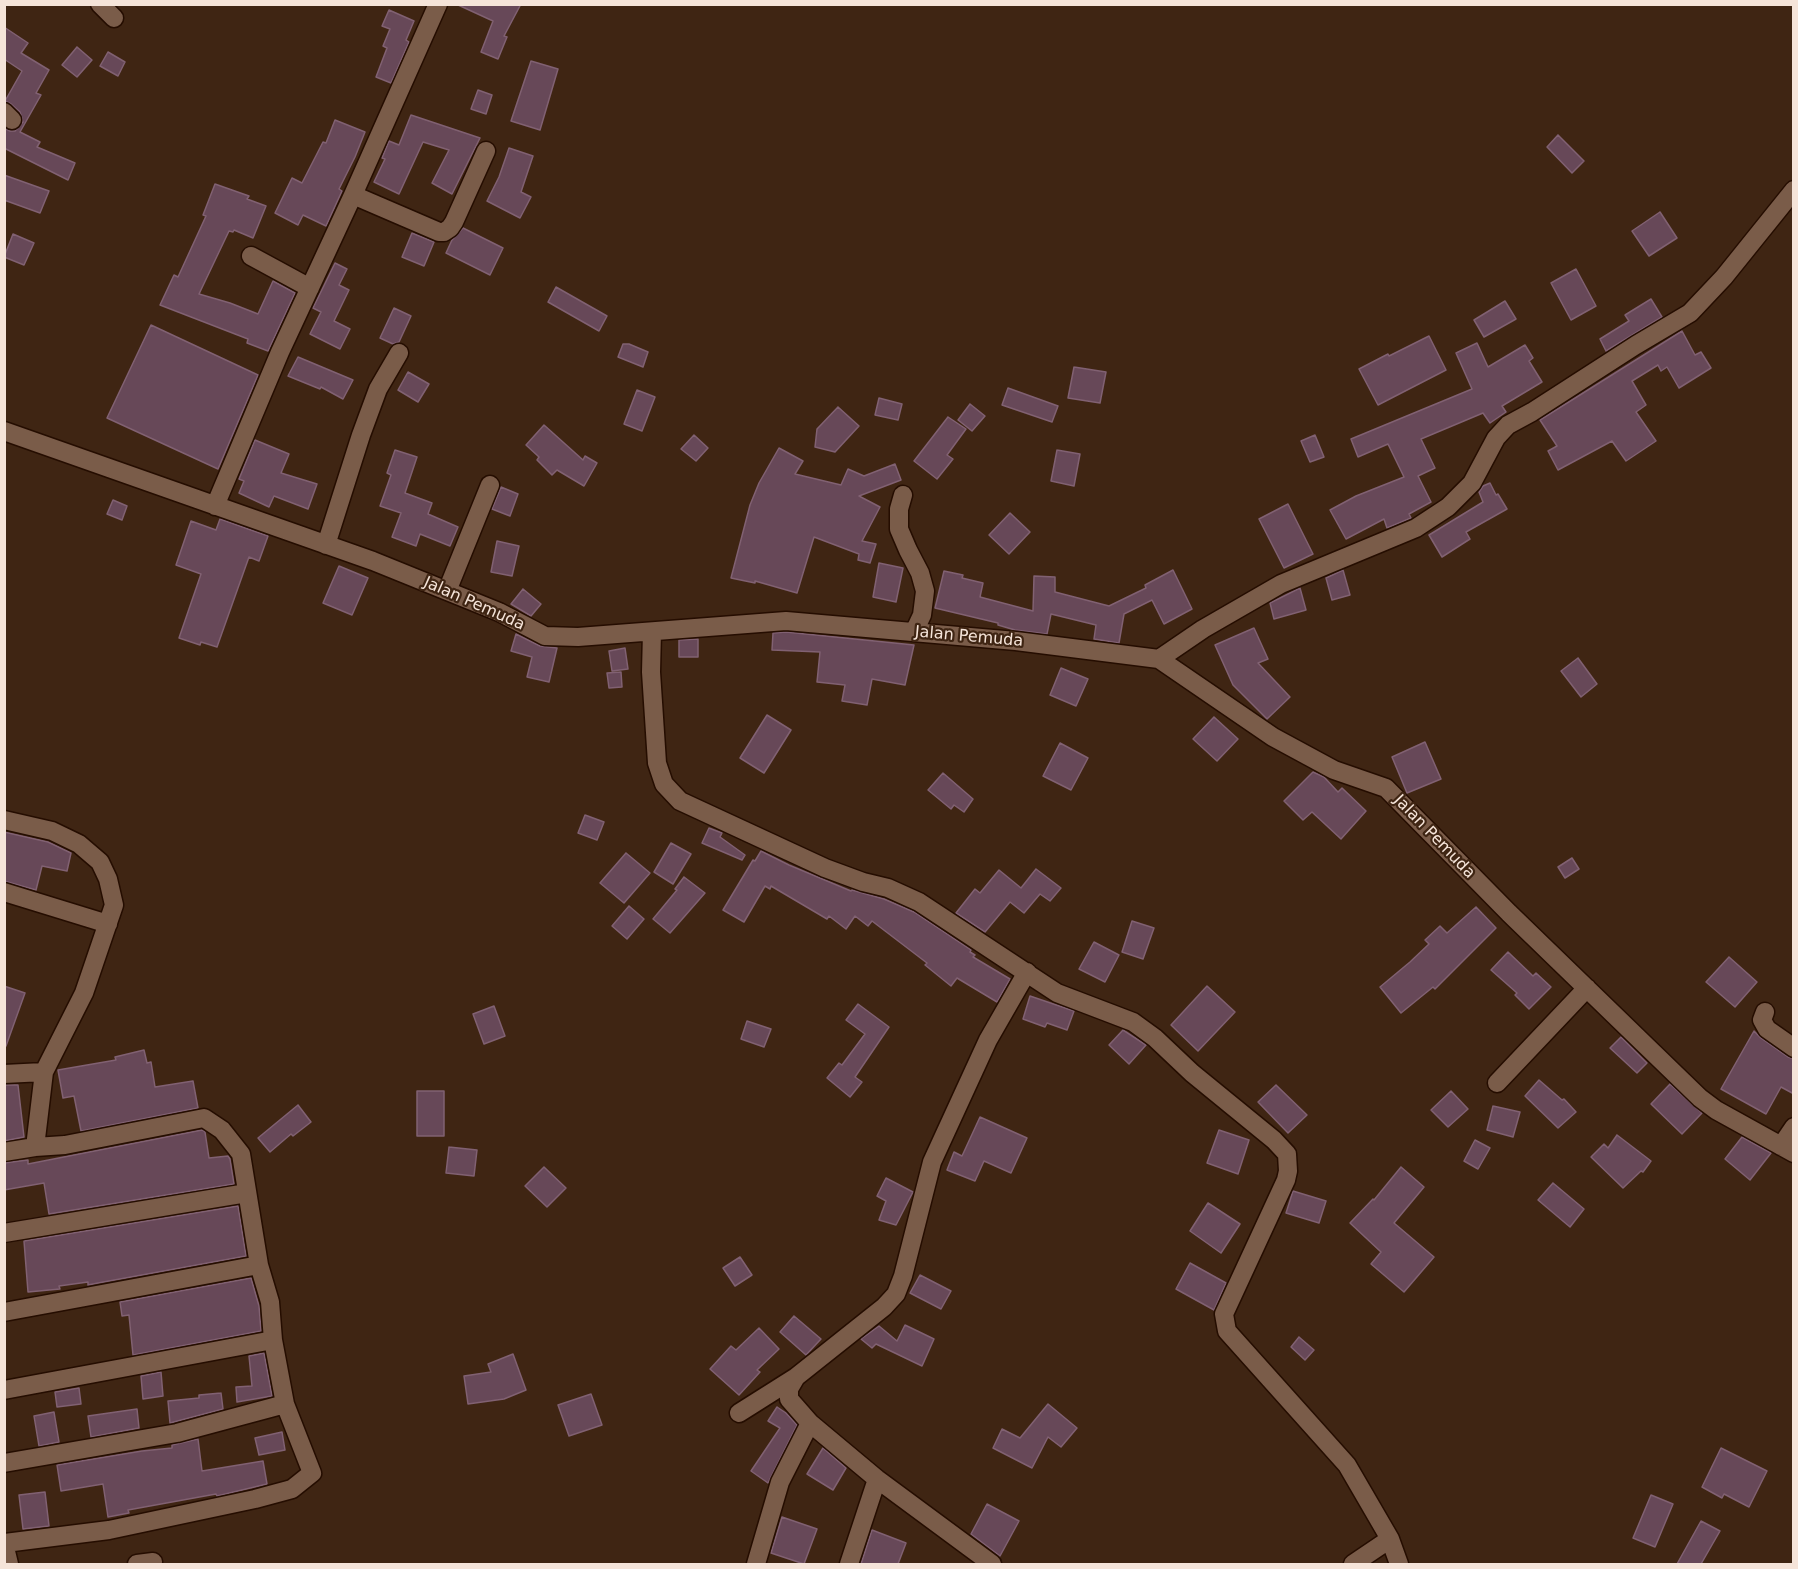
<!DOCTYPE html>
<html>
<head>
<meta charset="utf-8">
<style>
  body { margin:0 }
  #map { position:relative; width:1798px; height:1569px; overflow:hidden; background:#3f2513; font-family:"DejaVu Sans",sans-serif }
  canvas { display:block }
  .frame { position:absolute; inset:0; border:6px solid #f5e4d9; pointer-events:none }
</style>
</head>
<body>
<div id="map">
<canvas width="1798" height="1569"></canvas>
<div class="frame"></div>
</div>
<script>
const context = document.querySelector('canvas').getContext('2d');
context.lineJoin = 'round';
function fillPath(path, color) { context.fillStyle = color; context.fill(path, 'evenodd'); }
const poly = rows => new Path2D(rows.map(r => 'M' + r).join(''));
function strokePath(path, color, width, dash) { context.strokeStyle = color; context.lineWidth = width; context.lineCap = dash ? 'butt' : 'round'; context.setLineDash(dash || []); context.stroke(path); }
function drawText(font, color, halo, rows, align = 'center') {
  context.font = font + ' "DejaVu Sans",sans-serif'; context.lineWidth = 4.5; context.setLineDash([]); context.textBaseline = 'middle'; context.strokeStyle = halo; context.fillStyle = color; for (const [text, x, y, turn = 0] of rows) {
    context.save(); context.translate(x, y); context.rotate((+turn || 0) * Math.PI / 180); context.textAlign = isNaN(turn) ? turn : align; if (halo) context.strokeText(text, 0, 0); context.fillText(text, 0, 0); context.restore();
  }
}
const building = poly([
  [456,4,521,4,504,36,507,37,498,59,481,52,493,21,456,4],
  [389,10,414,21,406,40,409,42,391,83,376,77,387,48,383,46,390,29,382,26,389,10],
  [4,27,28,43,21,53,49,70,36,93,41,95,20,132,40,142,37,147,75,163,68,180,4,148,4,128,10,131,15,131,23,122,20,112,11,104,5,101,22,71,4,59,4,27],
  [77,47,92,60,77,77,62,65,77,47],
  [108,52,125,62,118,76,100,66,108,52],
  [531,61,558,69,540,130,511,121,531,61],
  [478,90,492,95,486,114,471,109,478,90],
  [411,115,480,138,452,194,432,183,449,150,423,142,399,194,374,182,385,159,382,158,389,141,399,145,411,115],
  [335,120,365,132,355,157,339,189,342,191,326,226,303,215,298,225,275,213,292,178,302,183,323,142,326,143,335,120],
  [1558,135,1584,161,1572,173,1547,147,1558,135],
  [509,148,533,156,521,192,531,197,520,218,487,201,499,177,509,148],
  [4,175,49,191,40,213,4,200,4,175],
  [215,184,249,196,247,199,266,206,253,238,234,230,233,232,229,231,199,294,230,303,258,314,273,281,295,293,268,351,247,343,248,339,160,305,174,275,178,277,206,216,203,215,215,184],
  [1660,212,1677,238,1649,256,1632,231,1660,212],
  [463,228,503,248,490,275,446,253,452,240,463,228],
  [412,233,434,242,424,266,402,257,412,233],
  [13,234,34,243,24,265,4,257,13,234],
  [335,263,347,269,339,285,349,290,334,321,350,329,340,349,310,334,321,312,313,308,335,263],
  [1576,269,1596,306,1571,320,1551,283,1576,269],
  [556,287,607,316,599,331,548,302,556,287],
  [1651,299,1662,317,1606,351,1600,339,1629,321,1625,315,1651,299],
  [1505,301,1516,319,1484,337,1474,320,1505,301],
  [394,308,411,316,399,342,393,344,380,338,394,308],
  [151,325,258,375,218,469,107,418,151,325],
  [1682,331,1695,355,1701,352,1711,368,1679,388,1667,367,1661,371,1658,365,1632,381,1646,405,1636,412,1656,441,1626,461,1612,441,1558,470,1548,451,1557,446,1540,420,1682,331],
  [1429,336,1446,370,1378,405,1359,369,1388,354,1389,356,1429,336],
  [1477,343,1488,367,1525,345,1533,358,1529,361,1542,382,1502,406,1506,412,1490,423,1483,413,1421,439,1435,468,1418,476,1431,502,1409,514,1411,518,1387,528,1384,519,1346,539,1330,510,1356,496,1404,477,1388,444,1358,457,1351,439,1472,389,1456,353,1477,343],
  [623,344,629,344,648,352,643,367,618,357,623,344],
  [298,357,353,380,343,399,321,387,320,389,288,376,298,357],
  [1074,367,1106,372,1100,403,1068,398,1074,367],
  [408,372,429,384,418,402,398,390,408,372],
  [1008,388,1058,406,1052,422,1002,405,1008,388],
  [637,390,655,397,642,431,624,424,637,390],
  [879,398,902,404,898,420,875,415,879,398],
  [970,404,985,416,972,431,958,420,970,404],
  [838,407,859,426,835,452,815,447,817,429,838,407],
  [948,417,966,429,947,455,953,459,937,479,914,461,948,417],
  [544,425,583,460,585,456,597,463,584,486,557,470,552,475,537,460,539,457,526,445,544,425],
  [694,435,708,448,696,461,681,449,694,435],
  [1315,435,1324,457,1310,462,1301,441,1315,435],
  [255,440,289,454,281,473,317,484,308,509,274,496,269,507,239,493,244,481,239,479,255,440],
  [779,448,803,461,795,474,841,485,848,469,864,476,895,464,901,480,859,496,880,507,862,541,876,544,870,563,858,560,859,554,814,537,797,593,755,581,755,583,731,578,750,505,759,483,779,448],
  [395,450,417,457,405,493,432,503,428,514,458,527,450,546,420,534,416,546,392,537,401,513,380,506,391,475,387,473,395,450],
  [1057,450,1080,454,1074,486,1051,481,1057,450],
  [1490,483,1496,495,1498,494,1507,509,1466,532,1470,539,1442,557,1429,535,1483,502,1479,492,1483,486,1490,483],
  [501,487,518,494,510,516,492,509,501,487],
  [113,500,127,506,122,520,107,514,113,500],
  [1288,504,1313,554,1284,568,1259,519,1288,504],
  [1010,513,1030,532,1009,554,989,535,1010,513],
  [220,519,268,536,259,561,249,557,217,647,201,642,200,645,179,638,201,574,176,565,191,521,216,530,220,519],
  [497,541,519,546,512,576,491,572,497,541],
  [879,563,903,568,896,602,873,597,879,563],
  [339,566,368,578,352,615,323,603,339,566],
  [1173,570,1192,609,1164,624,1152,600,1124,614,1119,643,1094,639,1096,625,1051,614,1047,634,1015,630,998,625,998,623,935,608,944,571,963,575,962,578,983,583,980,597,1033,611,1034,576,1055,577,1055,592,1109,606,1146,588,1145,585,1173,570],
  [1343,570,1350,595,1332,600,1326,578,1343,570],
  [1300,588,1306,610,1274,619,1270,603,1300,588],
  [523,589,541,604,531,616,511,604,523,589],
  [1254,628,1268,659,1258,663,1290,697,1267,719,1233,685,1215,645,1254,628],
  [786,632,914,645,905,685,872,679,867,705,842,701,845,685,817,682,820,652,772,650,773,633,786,632],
  [516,634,540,646,557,648,549,682,527,677,532,657,511,651,516,634],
  [698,639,698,657,679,657,679,640,698,639],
  [625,648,628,669,612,671,609,651,625,648],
  [1578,658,1597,684,1581,697,1561,671,1578,658],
  [1061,668,1088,679,1076,706,1050,695,1061,668],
  [621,672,622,687,609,688,607,673,621,672],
  [767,715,791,730,764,773,740,758,767,715],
  [1214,717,1238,739,1217,761,1193,739,1214,717],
  [1425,742,1441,779,1407,793,1392,757,1425,742],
  [1060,743,1088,758,1071,790,1043,776,1060,743],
  [1313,772,1324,777,1338,792,1342,788,1366,811,1341,839,1312,812,1303,820,1284,801,1313,772],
  [943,773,973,799,964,812,954,805,951,809,928,790,943,773],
  [585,815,604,822,597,840,578,833,585,815],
  [709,828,722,833,720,837,745,855,742,860,702,843,709,828],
  [4,832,48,842,71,853,67,871,42,866,36,890,4,881,4,832],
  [671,843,691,854,673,884,654,872,671,843],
  [761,851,789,865,851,891,852,890,884,899,914,912,971,950,970,952,975,955,973,957,1010,979,997,1002,957,978,951,986,925,965,927,963,872,921,868,926,855,916,846,929,829,916,827,919,771,886,770,889,765,886,744,922,723,910,753,860,755,861,761,851],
  [626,853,650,873,624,903,600,883,626,853],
  [1572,858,1579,869,1565,878,1558,867,1572,858],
  [1036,869,1061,888,1050,901,1040,894,1024,913,1010,902,985,932,956,913,975,889,980,893,999,870,1021,888,1036,869],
  [684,877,705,893,670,933,653,919,677,890,675,889,684,877],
  [629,906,644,919,627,939,612,926,629,906],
  [1476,907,1496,928,1435,989,1433,987,1401,1013,1380,987,1410,962,1429,944,1425,940,1440,926,1447,933,1476,907],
  [1132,921,1154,928,1143,959,1122,952,1132,921],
  [1094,942,1119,955,1105,982,1079,969,1094,942],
  [1508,952,1533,976,1536,973,1551,987,1529,1009,1515,995,1517,993,1491,970,1508,952],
  [1729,957,1757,982,1735,1007,1706,982,1729,957],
  [4,986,25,993,6,1046,4,1046,4,986],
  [1207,986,1235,1012,1198,1051,1171,1025,1207,986],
  [1030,996,1074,1011,1067,1030,1047,1023,1045,1027,1023,1019,1030,996],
  [858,1004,889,1027,855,1077,862,1082,850,1097,827,1078,839,1063,842,1065,865,1034,846,1020,858,1004],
  [494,1006,505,1036,484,1044,473,1014,494,1006],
  [747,1021,771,1029,764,1047,741,1039,747,1021],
  [1123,1030,1146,1045,1129,1064,1109,1045,1123,1030],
  [1754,1031,1761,1038,1788,1057,1794,1059,1794,1094,1781,1087,1766,1114,1721,1089,1754,1031],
  [1621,1037,1647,1063,1637,1073,1610,1048,1621,1037],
  [144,1050,147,1063,151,1062,155,1087,193,1081,198,1108,81,1131,74,1096,63,1098,58,1070,116,1060,115,1057,144,1050],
  [1539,1080,1562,1100,1564,1099,1576,1112,1558,1128,1525,1096,1539,1080],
  [1670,1084,1702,1113,1682,1134,1651,1104,1670,1084],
  [4,1085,18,1085,24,1137,4,1141,4,1085],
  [1276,1085,1307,1115,1288,1133,1258,1102,1276,1085],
  [417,1091,444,1091,444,1136,417,1136,417,1091],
  [1451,1091,1468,1109,1448,1127,1431,1110,1451,1091],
  [298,1105,311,1122,293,1136,291,1134,270,1152,258,1138,298,1105],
  [1493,1106,1520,1112,1513,1137,1487,1130,1493,1106],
  [980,1117,1027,1138,1011,1173,984,1161,975,1181,947,1170,954,1152,962,1156,980,1117],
  [202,1130,205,1132,209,1158,228,1156,230,1159,234,1184,49,1214,44,1183,4,1190,4,1163,28,1160,28,1164,202,1130],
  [1219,1130,1249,1140,1238,1174,1207,1163,1219,1130],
  [1617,1135,1651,1161,1643,1172,1641,1171,1623,1188,1591,1157,1604,1144,1608,1148,1617,1135],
  [1742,1137,1771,1153,1750,1180,1725,1159,1742,1137],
  [1475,1140,1490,1148,1478,1169,1464,1161,1475,1140],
  [449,1147,477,1150,474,1176,446,1173,449,1147],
  [544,1167,566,1188,547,1207,525,1186,544,1167],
  [1401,1167,1424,1187,1394,1223,1434,1257,1404,1292,1371,1264,1381,1252,1350,1223,1373,1199,1374,1200,1401,1167],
  [886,1178,913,1192,896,1225,879,1220,886,1201,877,1196,886,1178],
  [1553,1183,1584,1209,1570,1227,1538,1200,1553,1183],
  [1293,1191,1326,1201,1319,1223,1286,1213,1293,1191],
  [1208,1203,1240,1224,1221,1253,1190,1231,1208,1203],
  [238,1206,246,1256,98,1283,88,1285,88,1282,59,1286,60,1289,28,1292,24,1241,238,1206],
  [740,1257,752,1275,735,1286,723,1268,740,1257],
  [1190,1263,1226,1283,1214,1310,1176,1289,1190,1263],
  [920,1275,951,1291,941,1309,910,1293,920,1275],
  [251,1278,259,1306,261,1331,133,1355,129,1315,122,1316,120,1302,251,1278],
  [794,1316,821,1339,806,1355,780,1332,794,1316],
  [905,1325,934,1339,922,1366,876,1344,872,1348,861,1339,879,1326,897,1341,905,1325],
  [759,1328,779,1349,757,1370,760,1372,739,1395,710,1369,731,1346,736,1350,759,1328],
  [1299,1337,1314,1350,1305,1360,1291,1347,1299,1337],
  [264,1353,272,1396,237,1402,236,1387,252,1386,249,1356,264,1353],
  [513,1354,526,1390,504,1399,468,1404,464,1376,491,1372,488,1364,513,1354],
  [161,1372,163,1396,143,1399,141,1376,161,1372],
  [79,1388,81,1404,57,1407,55,1392,79,1388],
  [221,1393,223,1409,170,1423,168,1401,199,1398,199,1395,221,1393],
  [591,1394,602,1425,569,1436,558,1405,591,1394],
  [1048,1404,1077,1428,1061,1447,1048,1437,1032,1468,993,1448,1002,1429,1020,1438,1048,1404],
  [777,1407,786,1413,797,1425,768,1483,751,1471,780,1428,768,1421,777,1407],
  [137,1409,139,1428,91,1437,88,1416,137,1409],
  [54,1412,59,1442,39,1446,34,1416,54,1412],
  [282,1432,285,1450,259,1455,255,1438,282,1432],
  [198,1439,202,1471,263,1461,267,1484,217,1496,216,1494,128,1510,129,1513,108,1517,103,1484,61,1491,57,1465,142,1451,172,1448,172,1445,198,1439],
  [823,1448,846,1468,833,1490,807,1474,823,1448],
  [1721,1448,1767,1471,1749,1507,1724,1494,1722,1498,1702,1487,1721,1448],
  [45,1492,49,1526,23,1529,19,1495,45,1492],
  [1651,1495,1673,1504,1655,1547,1633,1538,1651,1495],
  [987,1504,1019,1521,1000,1556,971,1534,987,1504],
  [782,1517,817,1529,804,1564,771,1553,782,1517],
  [1701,1521,1720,1531,1701,1564,1677,1564,1701,1521],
  [872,1530,906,1543,898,1564,861,1564,872,1530]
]);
const minor = poly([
  [100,4,114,18],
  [4,112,12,120],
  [353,195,439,232,444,232,450,228,454,222,486,151],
  [251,256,310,288],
  [4,431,373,561,499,612,545,636,578,637,786,621,1016,641,1159,659,1273,737,1334,770,1386,788,1509,913,1700,1098,1716,1110,1794,1153],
  [903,495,899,509,899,529,908,550,920,573,925,591,922,615,914,632],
  [215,506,280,352,353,195,438,4],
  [326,545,361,435,378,389,399,353],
  [447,591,490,485],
  [652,632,651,672,657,763,664,784,680,801,825,868,863,882,888,888,919,902,1057,993,1133,1022,1155,1038,1192,1073,1274,1140,1287,1154,1288,1171,1286,1180,1224,1314,1227,1331,1347,1465,1390,1539,1399,1564],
  [1159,659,1203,629,1281,584,1416,528,1448,507,1472,483,1496,438,1508,425,1532,412,1636,345,1690,313,1724,277,1794,190],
  [4,820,52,831,79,844,100,862,108,879,114,905,84,993,44,1072],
  [4,892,108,924],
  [1765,1012,1762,1020,1767,1029,1794,1048],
  [4,1074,44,1072,35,1147,65,1145,204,1118,222,1130,241,1154,259,1265,270,1302,273,1340,285,1404,312,1473,292,1489,255,1499,109,1530,5,1543],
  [1497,1083,1587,988],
  [1781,1146,1794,1127],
  [4,1152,35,1147],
  [4,1233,247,1193],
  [4,1312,259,1265],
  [4,1390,273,1340],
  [739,1413,796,1377],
  [4,1463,177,1433,285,1404],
  [4,1543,9,1564],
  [137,1564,153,1562],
  [756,1564,780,1482,810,1423],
  [849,1564,877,1479],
  [992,1564,877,1479,810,1423,789,1399,789,1389,796,1377,884,1307,896,1294,903,1276,932,1162,988,1040,1027,972],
  [1353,1564,1390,1539]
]);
const streetNames = [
  ["Jalan Pemuda",474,604,24],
  ["Jalan Pemuda",969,637,5],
  ["Jalan Pemuda",1434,837,46]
];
fillPath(building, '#674858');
strokePath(building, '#816172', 1.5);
strokePath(minor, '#250d00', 21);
strokePath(minor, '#7a5c49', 18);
drawText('16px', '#f5e4d9', '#3f2513', streetNames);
</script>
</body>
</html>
